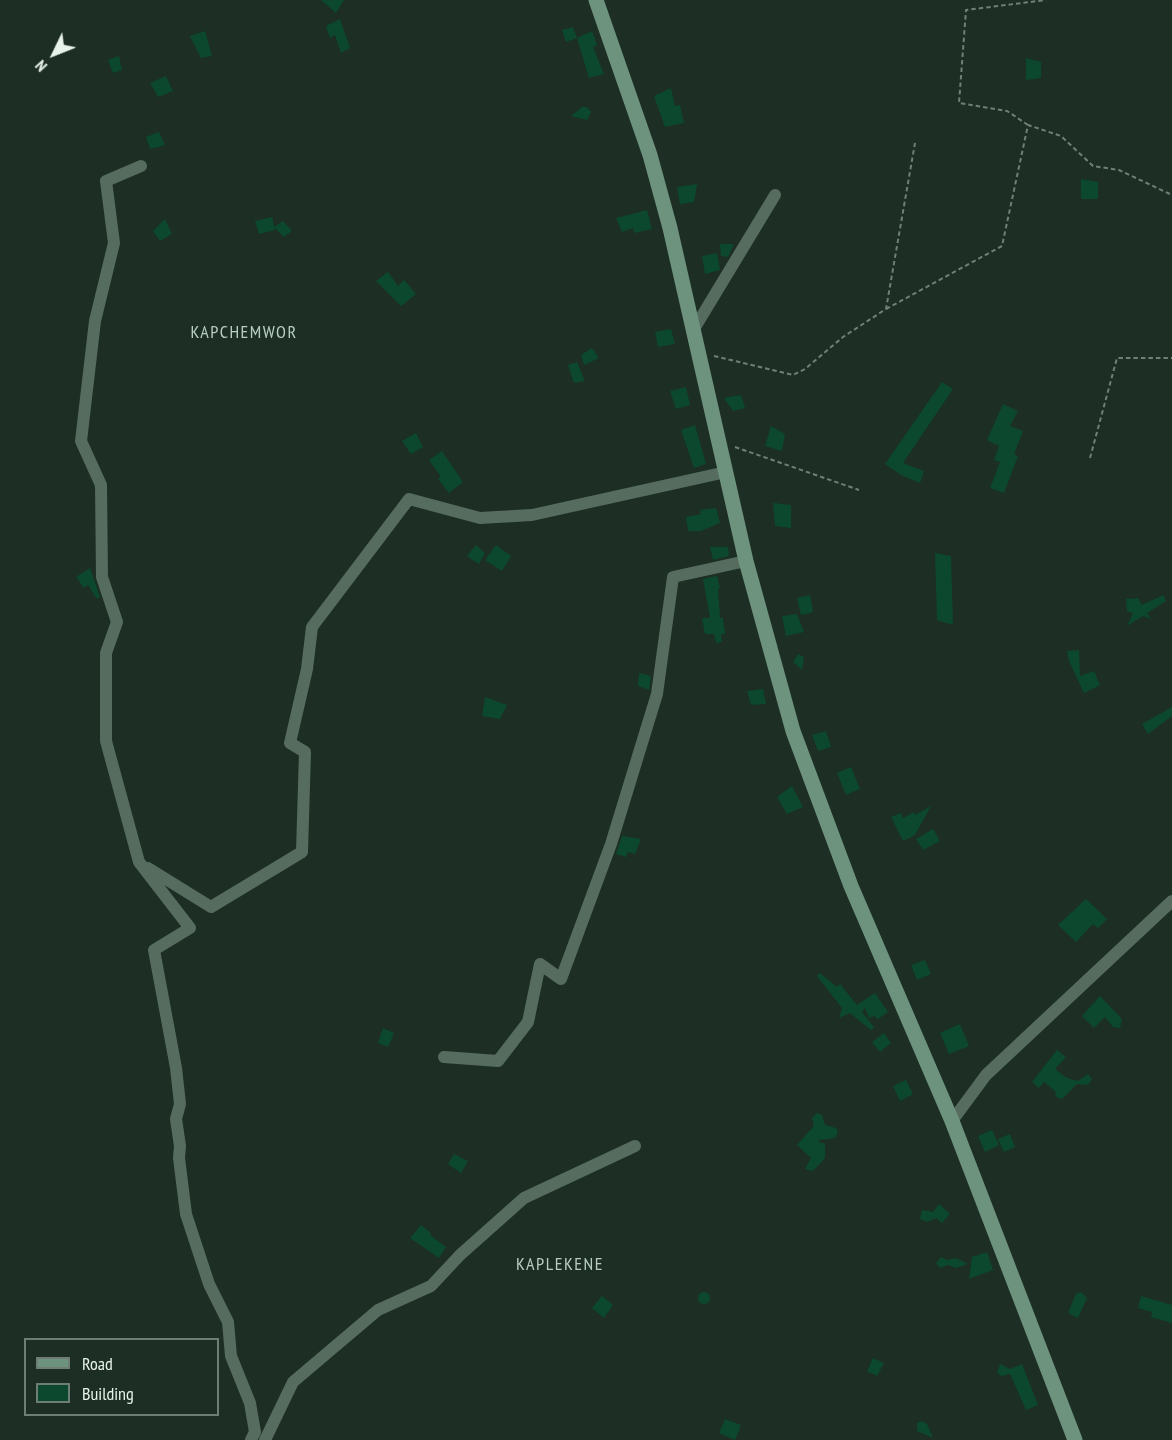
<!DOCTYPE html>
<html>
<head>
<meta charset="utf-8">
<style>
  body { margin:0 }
  #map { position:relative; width:1172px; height:1440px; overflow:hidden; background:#1d2e25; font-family:"PT Sans Narrow",sans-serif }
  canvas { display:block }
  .legend { position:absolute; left:24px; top:1338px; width:195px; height:78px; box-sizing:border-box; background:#1d2e25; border:2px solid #6e7d75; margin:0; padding:8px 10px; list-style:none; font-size:18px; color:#e8f3ec }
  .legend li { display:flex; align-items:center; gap:12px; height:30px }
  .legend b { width:30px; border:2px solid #6e7d75 }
  .north { position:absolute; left:24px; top:24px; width:60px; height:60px; -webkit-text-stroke:4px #1d2e25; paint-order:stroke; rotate:227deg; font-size:16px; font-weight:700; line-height:24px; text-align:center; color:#e8f3ec }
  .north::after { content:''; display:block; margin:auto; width:21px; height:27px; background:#e8f3ec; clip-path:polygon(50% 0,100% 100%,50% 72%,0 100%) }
</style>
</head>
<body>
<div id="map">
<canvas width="1172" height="1440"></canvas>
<ul class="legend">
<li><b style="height:8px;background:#6d927d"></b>Road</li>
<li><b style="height:16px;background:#0b482e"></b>Building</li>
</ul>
<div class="north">N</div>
</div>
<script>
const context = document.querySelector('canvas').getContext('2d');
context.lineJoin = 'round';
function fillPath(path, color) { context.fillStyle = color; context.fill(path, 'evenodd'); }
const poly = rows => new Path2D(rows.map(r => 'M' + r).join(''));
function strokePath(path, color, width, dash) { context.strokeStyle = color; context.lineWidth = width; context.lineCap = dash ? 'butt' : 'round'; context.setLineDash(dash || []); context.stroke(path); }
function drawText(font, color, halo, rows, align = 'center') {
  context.font = font + ' "PT Sans Narrow",sans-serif'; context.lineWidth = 5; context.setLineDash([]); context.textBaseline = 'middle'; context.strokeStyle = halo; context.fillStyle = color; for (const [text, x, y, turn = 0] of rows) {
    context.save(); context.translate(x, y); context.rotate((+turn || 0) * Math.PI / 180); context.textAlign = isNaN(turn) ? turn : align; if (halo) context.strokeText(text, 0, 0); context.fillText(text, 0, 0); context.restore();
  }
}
const building = poly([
  [321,0,344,0,336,13],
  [340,19,350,48,341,53,335,35,330,38,326,26],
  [573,27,577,38,566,42,562,30],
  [205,31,212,56,201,58,190,36],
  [592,31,597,45,593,47,604,74,589,78,577,38],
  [119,56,122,70,113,73,108,60],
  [1026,58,1041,62,1041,78,1026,80],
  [166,76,173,91,158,97,150,83],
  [671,88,675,106,680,105,684,123,665,127,654,96],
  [582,107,587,107,591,112,587,120,571,116],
  [159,132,165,145,150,149,146,137],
  [1081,179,1098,182,1098,199,1081,199],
  [697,184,694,202,680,204,677,187],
  [647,210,652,229,634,233,633,228,622,232,616,218],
  [272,217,275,230,259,234,255,221],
  [165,219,172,234,160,241,153,231],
  [283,221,292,231,284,237,274,227],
  [720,244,734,244,728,257,721,256],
  [717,253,720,270,705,274,702,256],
  [388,272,398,286,404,280,416,294,401,306,376,281],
  [671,329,675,344,658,347,655,332],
  [592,348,599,358,584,365,581,355],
  [577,362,585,381,574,383,568,365],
  [942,382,953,389,903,463,924,471,920,483,901,475,885,464],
  [686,387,690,405,676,409,670,391],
  [741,395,745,408,733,411,724,398],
  [1003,404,1018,411,1010,426,1023,431,1014,454,1018,456,1004,493,990,488,1000,462,994,460,999,446,987,440],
  [695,425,706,464,694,468,681,430],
  [771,426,785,434,782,451,765,446],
  [416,433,423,447,411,454,402,441],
  [442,451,463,482,449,493,438,479,441,477,429,460],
  [773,503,791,505,791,528,775,526],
  [716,508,720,523,701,531,688,531,686,517,701,514,700,510],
  [476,545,485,553,479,564,467,556],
  [496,545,511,556,502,571,485,560],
  [710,547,728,547,729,556,713,560],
  [935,553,951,556,953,625,937,620],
  [90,568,100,597,97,599,88,585,84,588,76,577],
  [717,576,720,588,718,589,720,618,723,618,725,634,721,634,722,642,716,643,714,634,705,634,702,618,710,618,703,579],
  [810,595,813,612,801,615,797,598],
  [1163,595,1166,601,1147,613,1151,619,1143,616,1127,626,1133,613,1127,611,1126,599,1138,598,1142,605],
  [797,614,804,632,786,636,782,616],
  [1079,650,1080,676,1094,671,1100,685,1084,693,1069,661,1067,651],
  [798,654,804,657,802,670,793,662],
  [639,673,651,676,649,690,638,686],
  [763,689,766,704,751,705,747,691],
  [485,697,507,705,500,719,482,716],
  [1172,707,1172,716,1148,734,1142,724],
  [826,731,831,747,818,751,812,735],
  [851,767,860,789,846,795,837,773],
  [792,786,803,807,787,814,777,797],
  [931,806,915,835,903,841,891,817,901,813,903,818,914,812,915,815],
  [933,829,940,841,923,850,916,839],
  [622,836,641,839,635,854,628,852,626,857,616,854],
  [1086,899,1107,919,1098,928,1093,924,1076,942,1058,925],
  [925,960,931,974,917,980,911,965],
  [820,973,837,987,840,984,857,1005,875,993,888,1012,878,1019,874,1016,869,1018,865,1008,862,1012,874,1027,871,1030,850,1013,839,1018,842,1008,817,976],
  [1100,996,1122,1019,1120,1028,1113,1027,1105,1017,1094,1028,1082,1016],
  [960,1024,969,1046,949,1054,940,1033],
  [383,1028,394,1033,388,1047,378,1043],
  [884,1033,891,1043,880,1052,872,1042],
  [1057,1050,1066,1057,1055,1069,1067,1078,1078,1081,1088,1074,1092,1079,1088,1085,1077,1084,1062,1099,1056,1097,1055,1091,1044,1082,1039,1088,1032,1082],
  [906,1080,913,1094,900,1101,893,1086],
  [817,1113,822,1115,825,1125,836,1128,838,1133,835,1138,819,1140,820,1143,825,1143,825,1158,813,1171,805,1169,811,1158,797,1145,814,1126,812,1118],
  [992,1130,999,1145,985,1152,978,1136],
  [1010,1134,1015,1147,1004,1152,998,1139],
  [454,1154,468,1161,461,1173,448,1164],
  [939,1204,950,1214,942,1223,936,1218,927,1222,920,1219,922,1210,933,1212],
  [421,1225,431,1233,430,1235,446,1247,439,1258,410,1238],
  [987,1252,993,1270,969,1279,972,1257],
  [941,1257,948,1260,956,1258,968,1264,956,1268,948,1265,940,1268,936,1263],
  '698 1298a6 6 0 1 1 12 0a6 6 0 1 1-12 0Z',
  [1081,1292,1087,1298,1078,1318,1068,1313,1076,1294],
  [602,1296,613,1305,604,1318,592,1308],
  [1141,1296,1172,1305,1172,1323,1151,1317,1152,1312,1138,1308],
  [873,1358,884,1363,877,1376,867,1371],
  [1000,1364,1010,1369,1022,1364,1038,1405,1026,1410,1010,1374,1002,1376,997,1373],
  [725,1419,741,1425,735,1440,719,1433],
  [922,1421,927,1424,933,1438,917,1431,917,1423]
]);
const path = poly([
  [1028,125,1007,111,959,103,966,10,1046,0],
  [886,309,1002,246,1028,125,1061,136,1093,166,1119,170,1172,195],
  [714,356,793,375,805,369,843,337,886,309,915,143],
  [735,447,859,490],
  [1090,458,1117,358,1172,358]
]);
const street = poly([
  [141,166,106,181,114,243,95,321,81,441,101,485,102,577,117,622,106,653,106,741,139,862,190,928,154,950,176,1068,180,1104,176,1119,180,1146,179,1158,186,1214,209,1284,228,1322,231,1356,250,1403,255,1432,251,1440],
  [694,329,775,195],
  [148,868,211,907,302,852,305,752,290,743,307,669,312,627,409,499,480,518,532,515,726,472],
  [444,1057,498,1061,528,1022,540,964,561,979,611,844,657,694,673,577,746,561],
  [952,1121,986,1075,1172,901],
  [265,1440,293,1382,378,1310,431,1286,460,1255,524,1198,635,1146]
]);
const secondary = poly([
  [596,0,650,155,670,228,746,561,793,731,851,886,952,1121,1075,1440]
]);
const quarterNames = [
  ["KAPCHEMWOR",244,333],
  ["KAPLEKENE",560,1265]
];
fillPath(building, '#0b482e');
strokePath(path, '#717f77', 2, [4.5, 3]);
strokePath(street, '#566c5f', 12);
strokePath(secondary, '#6d927d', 15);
context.letterSpacing = '1.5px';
drawText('18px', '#b8cdc1', '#1d2e25', quarterNames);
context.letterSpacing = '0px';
</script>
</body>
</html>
